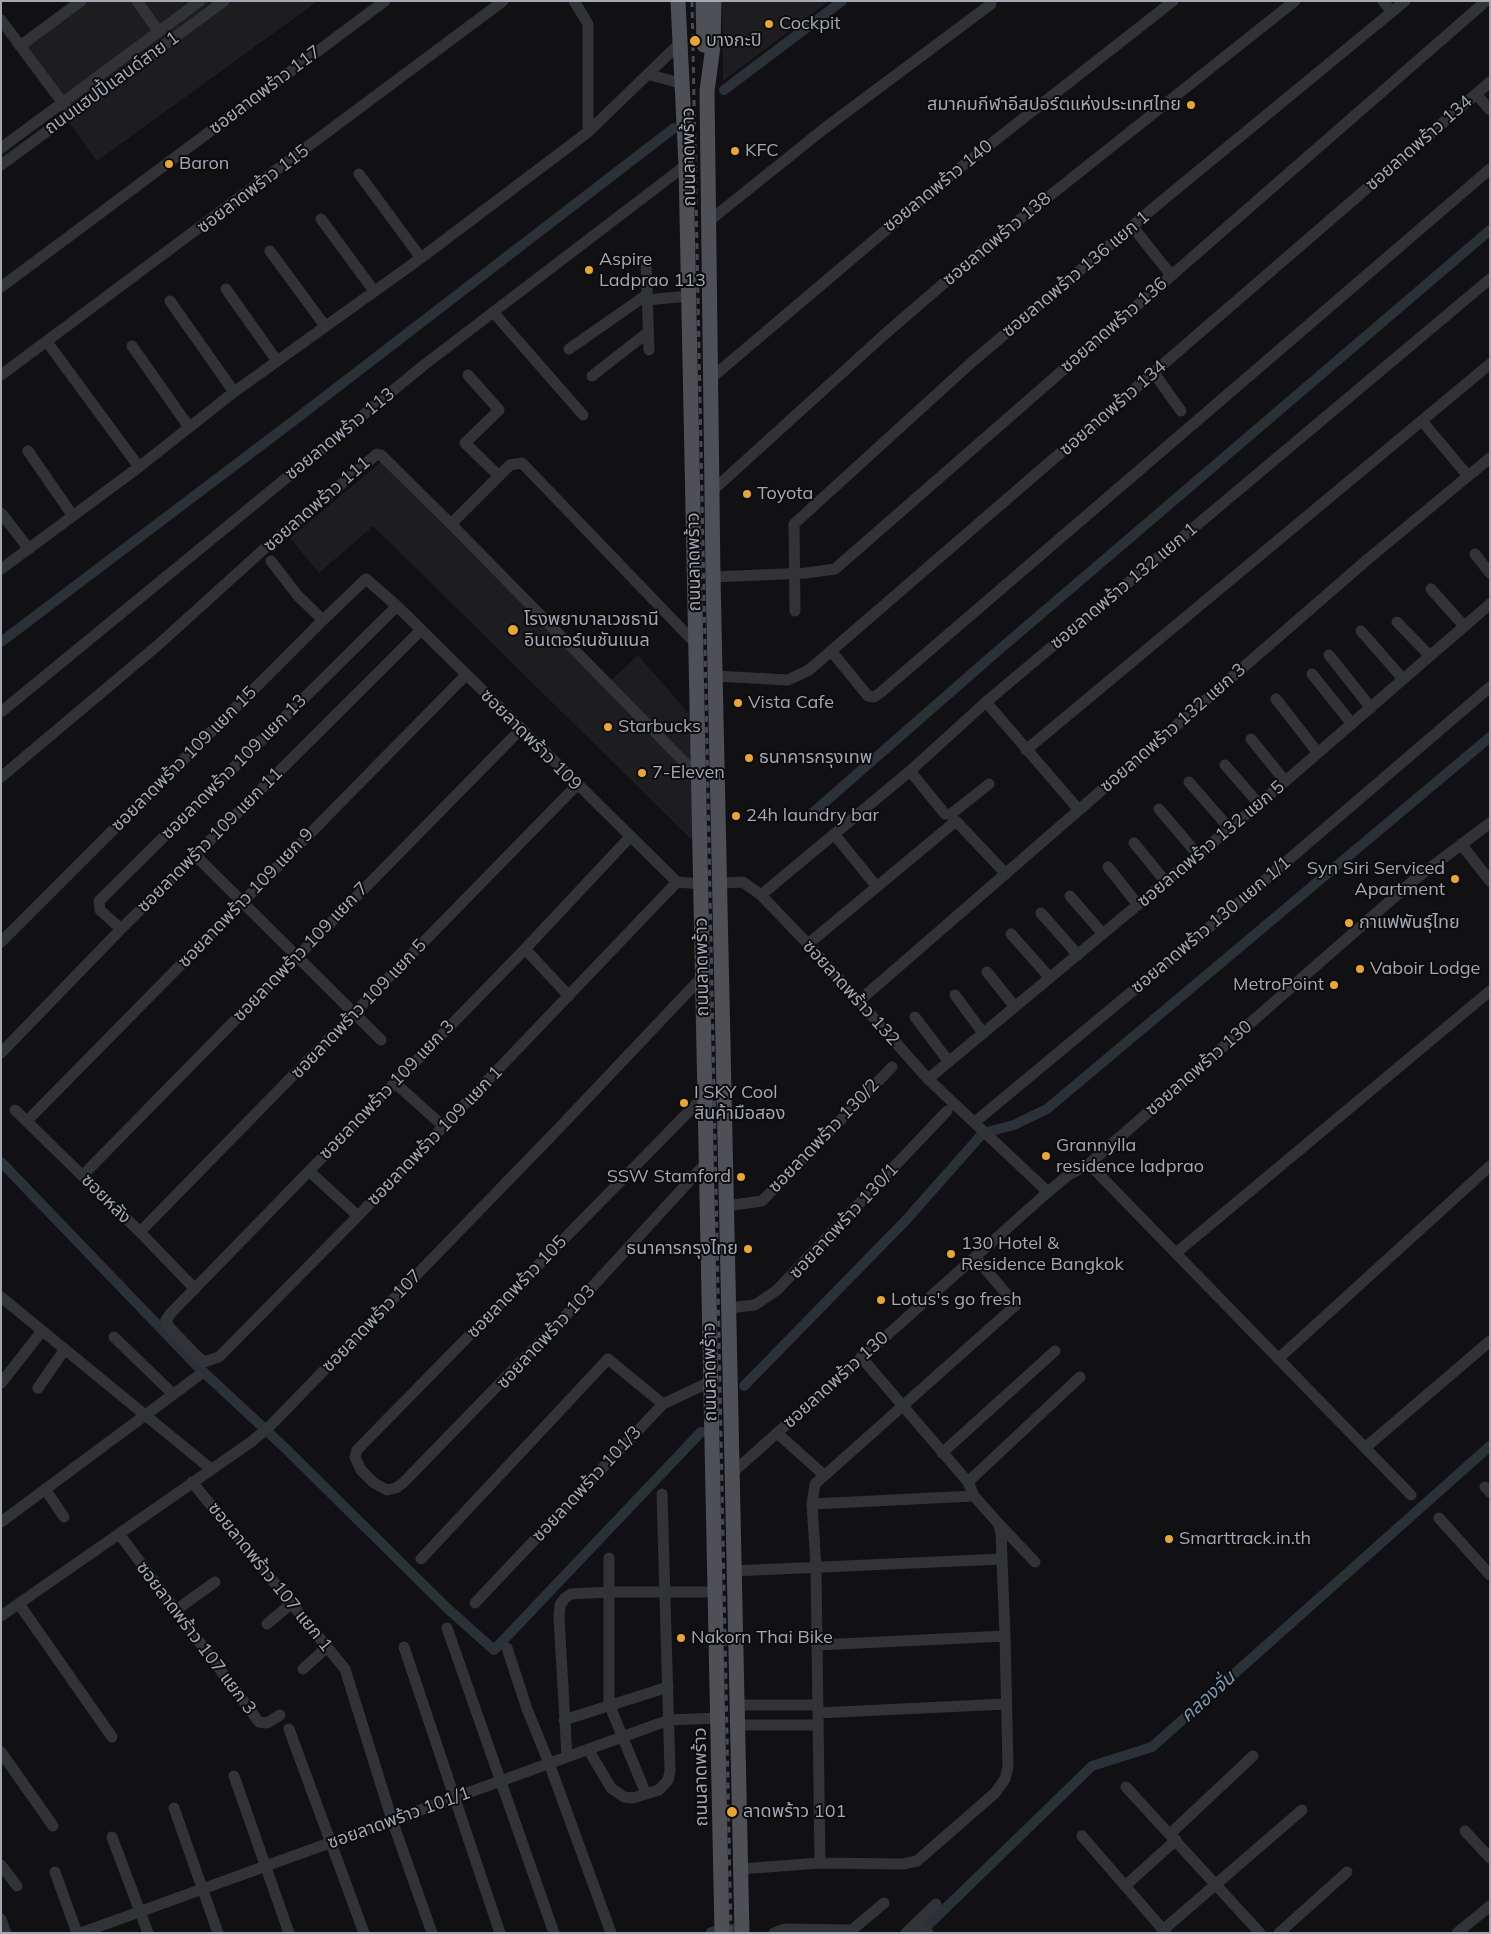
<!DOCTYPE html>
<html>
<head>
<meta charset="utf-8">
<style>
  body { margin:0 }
  #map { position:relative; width:1491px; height:1934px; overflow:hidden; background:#111113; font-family:Mulish,sans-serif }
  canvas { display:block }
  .frame { position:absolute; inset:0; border:2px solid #a3a8b3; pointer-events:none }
</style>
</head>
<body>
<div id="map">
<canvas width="1491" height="1934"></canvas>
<div class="frame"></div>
</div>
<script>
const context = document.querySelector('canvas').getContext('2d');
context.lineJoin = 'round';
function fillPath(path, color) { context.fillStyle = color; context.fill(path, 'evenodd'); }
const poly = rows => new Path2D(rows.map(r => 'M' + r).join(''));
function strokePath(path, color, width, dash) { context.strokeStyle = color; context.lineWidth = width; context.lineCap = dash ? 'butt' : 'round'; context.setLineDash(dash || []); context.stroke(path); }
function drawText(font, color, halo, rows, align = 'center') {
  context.font = font + ' Mulish,"Noto Sans Thai",sans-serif'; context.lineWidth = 4; context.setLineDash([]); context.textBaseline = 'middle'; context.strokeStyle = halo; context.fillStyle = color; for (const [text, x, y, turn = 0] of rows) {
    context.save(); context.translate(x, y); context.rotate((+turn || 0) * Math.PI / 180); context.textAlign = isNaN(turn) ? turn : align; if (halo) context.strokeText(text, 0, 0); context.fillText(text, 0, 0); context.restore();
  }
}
const built = poly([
  [74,1,318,1,97,161,11,43,26,37],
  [722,1,829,1,723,81],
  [381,462,604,687,638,655,690,715,694,842,373,526,319,573,290,538]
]);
const canal = poly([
  [724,90,842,1],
  [1,642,296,419,674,128],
  [809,816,993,655,1490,230],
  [1,1162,197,1366,283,1446,447,1608,494,1650,701,1432],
  [744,1386,907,1219,983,1133,1014,1125,1047,1109,1490,737],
  [920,1933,1092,1766,1152,1747,1490,1446]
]);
const minor = poly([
  [137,1,159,32],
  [574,1,588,24,588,132],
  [1383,1,1392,12],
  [1,20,66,107],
  [20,46,81,1],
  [650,75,680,83],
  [1476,94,1490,110],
  [1,148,200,1],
  [1,165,224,1],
  [359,174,421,258],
  [321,219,374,291],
  [709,221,825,128,991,4],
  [1132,226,1171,275],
  [270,251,325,326],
  [646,261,649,350],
  [1,287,385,1],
  [226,289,277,361],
  [646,300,689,296],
  [170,301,234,392],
  [493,312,583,415],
  [47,342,139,467],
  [132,346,189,427],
  [569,349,645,296],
  [1154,373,1181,411],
  [1,375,503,1],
  [468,375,499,410,465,443,499,476],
  [592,376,647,333],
  [710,379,951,175,1173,1],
  [1422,421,1468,476],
  [28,451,73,516],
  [711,492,885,334,994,240,1295,1],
  [1,513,29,549],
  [451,524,510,465,522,463,696,644],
  [1475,554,1490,573],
  [271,561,298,596,323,620],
  [1,569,139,467,234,392,421,258,588,132,679,44],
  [713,577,806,573,835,569,1486,1],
  [1431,589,1464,626],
  [795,611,794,524,972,362,1157,205,1405,1],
  [1397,622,1430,656],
  [1361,631,1403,679],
  [832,652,868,696,874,697,880,693,1490,169],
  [1329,655,1371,708],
  [1312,674,1352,724],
  [715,676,788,680,809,670,1490,82],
  [1276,699,1318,753],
  [986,702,1079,810],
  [1,712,424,365,686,165],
  [1251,739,1285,781],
  [1026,750,1490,364],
  [1225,765,1259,804],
  [910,771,945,814,951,814,989,784],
  [1,777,158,645,264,549,377,454,381,455,451,524,700,778],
  [1189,782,1230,829],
  [1159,809,1198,855],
  [834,834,877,887],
  [630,837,525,949,171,1313,166,1320,169,1327,197,1356,204,1362,219,1357,358,1216,677,882],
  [1134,843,1166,882],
  [1461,844,1490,881],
  [195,855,381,1040],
  [1108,867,1138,905],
  [719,883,743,882,761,895,808,944,928,1079,1048,1192],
  [761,895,910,771,986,702,1490,279],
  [1070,896,1103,934],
  [1041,913,1078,955],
  [121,929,100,910,99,901,397,606],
  [1011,934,1050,978],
  [1,942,323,620,366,579,397,606,677,882,702,884],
  [808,944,956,821,1006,874],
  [525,949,569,996],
  [987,972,1015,1007],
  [955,995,983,1033],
  [859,1001,1368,559,1490,458],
  [915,1017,949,1062],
  [1,1053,121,929,421,630],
  [928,1079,1259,804,1490,604],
  [395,1083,443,1126],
  [705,1095,357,1450,355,1457,361,1470,374,1483,387,1490,396,1488,403,1483,571,1310,706,1163],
  [15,1110,140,1232,195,1289],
  [27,1121,466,675],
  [975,1122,1224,915,1490,687],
  [1089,1164,1411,1495],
  [309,1171,358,1216],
  [83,1175,520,730],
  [726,1206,762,1201,892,1067],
  [140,1232,577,785],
  [1176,1253,1490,991],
  [1,1297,211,1469],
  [728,1308,755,1305,777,1290,947,1111],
  [114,1337,173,1394],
  [1278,1359,1490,1166],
  [1,1383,42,1331],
  [38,1388,65,1349],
  [777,1433,824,1475],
  [1366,1447,1490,1341],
  [942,1453,1055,1351],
  [731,1474,1048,1192,1067,1176,1089,1164,1414,880,1490,823],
  [192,1482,345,1669,392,1820,432,1933],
  [968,1482,1080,1377],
  [1485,1487,1490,1492],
  [45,1489,64,1517],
  [812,1504,974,1496],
  [1439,1518,1490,1575],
  [1,1522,198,1376],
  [999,1524,1035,1562],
  [120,1535,259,1722,267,1723,280,1715],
  [609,1558,609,1704,646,1794],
  [421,1559,608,1359,663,1404],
  [733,1571,1002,1559],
  [475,1603,663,1404,712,1381],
  [19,1604,112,1737],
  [176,1610,215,1582],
  [1,1616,251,1442,271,1425,560,1127,702,977],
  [267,1624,292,1603],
  [447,1628,554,1933],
  [818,1645,1005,1636],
  [404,1647,500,1933],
  [507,1648,527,1709,549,1763,611,1933],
  [303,1669,327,1647],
  [736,1705,818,1705],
  [818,1713,1006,1704],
  [564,1720,668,1687],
  [737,1725,818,1725],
  [289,1729,364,1933],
  [588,1749,611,1788,624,1797,633,1798,659,1790,668,1780,670,1771,662,1494],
  [1,1752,53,1826],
  [567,1756,559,1618,560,1605,565,1598,571,1594,609,1592,717,1592],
  [234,1776,289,1933],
  [1126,1787,1260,1933],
  [174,1808,218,1933],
  [1465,1831,1490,1858],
  [1170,1834,1253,1756],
  [1082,1836,1166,1933],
  [112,1837,148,1933],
  [820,1863,816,1567,812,1504,815,1484,1016,1305,975,1257],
  [1,1865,17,1886],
  [740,1869,820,1863,903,1864,917,1861,995,1793,1005,1779,1008,1767,1005,1636,1001,1533,998,1523,974,1496,968,1482,861,1357],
  [55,1872,77,1933],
  [1125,1886,1176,1840],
  [1,1919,6,1933],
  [917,1922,928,1933],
  [852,1930,884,1903],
  [1163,1930,1302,1810],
  [81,1933,669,1720,719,1718],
  [711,1933,722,1929,742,1930],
  [774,1933,785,1929,852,1930,850,1933],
  [906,1933,936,1904],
  [1279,1933,1347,1872],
  [1457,1933,1490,1906]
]);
const major = poly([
  [678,1,686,165,722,1933],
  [703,1,704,45],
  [714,1,713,46,707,91,713,577,742,1933]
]);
const rail = poly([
  [692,1,731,1933]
]);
const markers = [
  [769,24,5,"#e9a633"],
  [695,41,6,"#e9a633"],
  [1191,105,5,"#e9a633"],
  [735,151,5,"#e9a633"],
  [169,164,5,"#e9a633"],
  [589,270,5,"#e9a633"],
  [747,494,5,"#e9a633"],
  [513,630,6,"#e9a633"],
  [738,703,5,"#e9a633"],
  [608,727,5,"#e9a633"],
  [749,758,5,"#e9a633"],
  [642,773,5,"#e9a633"],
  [736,816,5,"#e9a633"],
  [1455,879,5,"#e9a633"],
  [1349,923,5,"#e9a633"],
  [1360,969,5,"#e9a633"],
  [1334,985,5,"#e9a633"],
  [684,1103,5,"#e9a633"],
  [1046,1156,5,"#e9a633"],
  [741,1177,5,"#e9a633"],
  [748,1249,5,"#e9a633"],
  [951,1254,5,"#e9a633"],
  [881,1300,5,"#e9a633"],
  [1169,1539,5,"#e9a633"],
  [681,1638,5,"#e9a633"],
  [732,1812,6,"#e9a633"]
];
const poiNames = [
  ["Cockpit",779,24],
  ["บางกะปิ",706,41],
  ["สมาคมกีฬาอีสปอร์ตแห่งประเทศไทย",1181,105,"right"],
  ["KFC",745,151],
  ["Baron",179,164],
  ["Aspire",599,260],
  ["Ladprao 113",599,281],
  ["Toyota",757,494],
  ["โรงพยาบาลเวชธานี",524,620],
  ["อินเตอร์เนชันแนล",524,641],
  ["Vista Cafe",748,703],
  ["Starbucks",618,727],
  ["ธนาคารกรุงเทพ",759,758],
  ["7-Eleven",652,773],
  ["24h laundry bar",746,816],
  ["Syn Siri Serviced",1445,869,"right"],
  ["Apartment",1445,890,"right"],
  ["กาแฟพันธุ์ไทย",1359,923],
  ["Vaboir Lodge",1370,969],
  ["MetroPoint",1324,985,"right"],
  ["I SKY Cool",694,1093],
  ["สินค้ามือสอง",694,1114],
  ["Grannylla",1056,1146],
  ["residence ladprao",1056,1167],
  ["SSW Stamford",731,1177,"right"],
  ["130 Hotel &",961,1244],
  ["Residence Bangkok",961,1265],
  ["ธนาคารกรุงไทย",738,1249,"right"],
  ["Lotus's go fresh",891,1300],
  ["Smarttrack.in.th",1179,1539],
  ["Nakorn Thai Bike",691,1638],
  ["ลาดพร้าว 101",743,1812]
];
const streetNames = [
  ["ถนนแฮปปี้แลนด์สาย 1",112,83,-36],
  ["ซอยลาดพร้าว 117",265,90,-37],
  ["ซอยลาดพร้าว 134",1419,143,-41],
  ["ถนนลาดพร้าว",689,157,-91],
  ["ซอยลาดพร้าว 140",938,186,-39],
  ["ซอยลาดพร้าว 115",253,189,-37],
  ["ซอยลาดพร้าว 138",997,239,-40],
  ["ซอยลาดพร้าว 136 แยก 1",1076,274,-40],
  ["ซอยลาดพร้าว 136",1114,325,-41],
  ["ซอยลาดพร้าว 134",1113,408,-41],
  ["ซอยลาดพร้าว 113",340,434,-39],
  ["ซอยลาดพร้าว 111",317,504,-41],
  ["ถนนลาดพร้าว",694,562,-91],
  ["ซอยลาดพร้าว 132 แยก 1",1124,586,-40],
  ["ซอยลาดพร้าว 132 แยก 3",1173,728,-41],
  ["ซอยลาดพร้าว 109",531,740,45],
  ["ซอยลาดพร้าว 109 แยก 15",184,759,-45],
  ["ซอยลาดพร้าว 109 แยก 13",234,767,-45],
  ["ซอยลาดพร้าว 109 แยก 11",210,840,-45],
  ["ซอยลาดพร้าว 132 แยก 5",1211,844,-40],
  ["ซอยลาดพร้าว 109 แยก 9",246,898,-46],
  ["ซอยลาดพร้าว 130 แยก 1/1",1211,925,-40],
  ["ซอยลาดพร้าว 109 แยก 7",301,952,-46],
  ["ถนนลาดพร้าว",702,967,-91],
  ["ซอยลาดพร้าว 132",851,993,48],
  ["ซอยลาดพร้าว 109 แยก 5",359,1009,-46],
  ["ซอยลาดพร้าว 130",1199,1068,-41],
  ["ซอยลาดพร้าว 109 แยก 3",387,1090,-46],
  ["ซอยลาดพร้าว 109 แยก 1",435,1136,-46],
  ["ซอยลาดพร้าว 130/2",824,1136,-46],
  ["ซอยหลัง",106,1199,45],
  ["ซอยลาดพร้าว 130/1",844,1221,-47],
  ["ซอยลาดพร้าว 105",517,1287,-46],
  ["ซอยลาดพร้าว 107",372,1321,-46],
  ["ซอยลาดพร้าว 103",546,1337,-47],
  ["ถนนลาดพร้าว",710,1372,-91],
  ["ซอยลาดพร้าว 130",836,1380,-42],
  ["ซอยลาดพร้าว 101/3",587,1484,-47],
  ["ซอยลาดพร้าว 107 แยก 1",270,1577,51],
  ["ซอยลาดพร้าว 107 แยก 3",196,1638,53],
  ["ถนนลาดพร้าว",701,1777,-91],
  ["ซอยลาดพร้าว 101/1",399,1818,-20]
];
const waterNames = [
  ["คลองจั่น",1208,1697,-42]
];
fillPath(built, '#1d1d20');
strokePath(canal, '#2a3238', 10);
strokePath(minor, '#323337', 11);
strokePath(major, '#4f5056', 15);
strokePath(rail, '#4a4b50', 3, [6, 5]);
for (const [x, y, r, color] of markers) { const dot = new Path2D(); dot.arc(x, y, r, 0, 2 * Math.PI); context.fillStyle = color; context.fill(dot); strokePath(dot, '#0c0c0e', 2); }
drawText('18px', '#a3a8b3', '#0c0c0e', poiNames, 'left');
drawText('18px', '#a3a8b3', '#0c0c0e', streetNames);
drawText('italic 19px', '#7b97ad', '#0c0c0e', waterNames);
</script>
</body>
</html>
